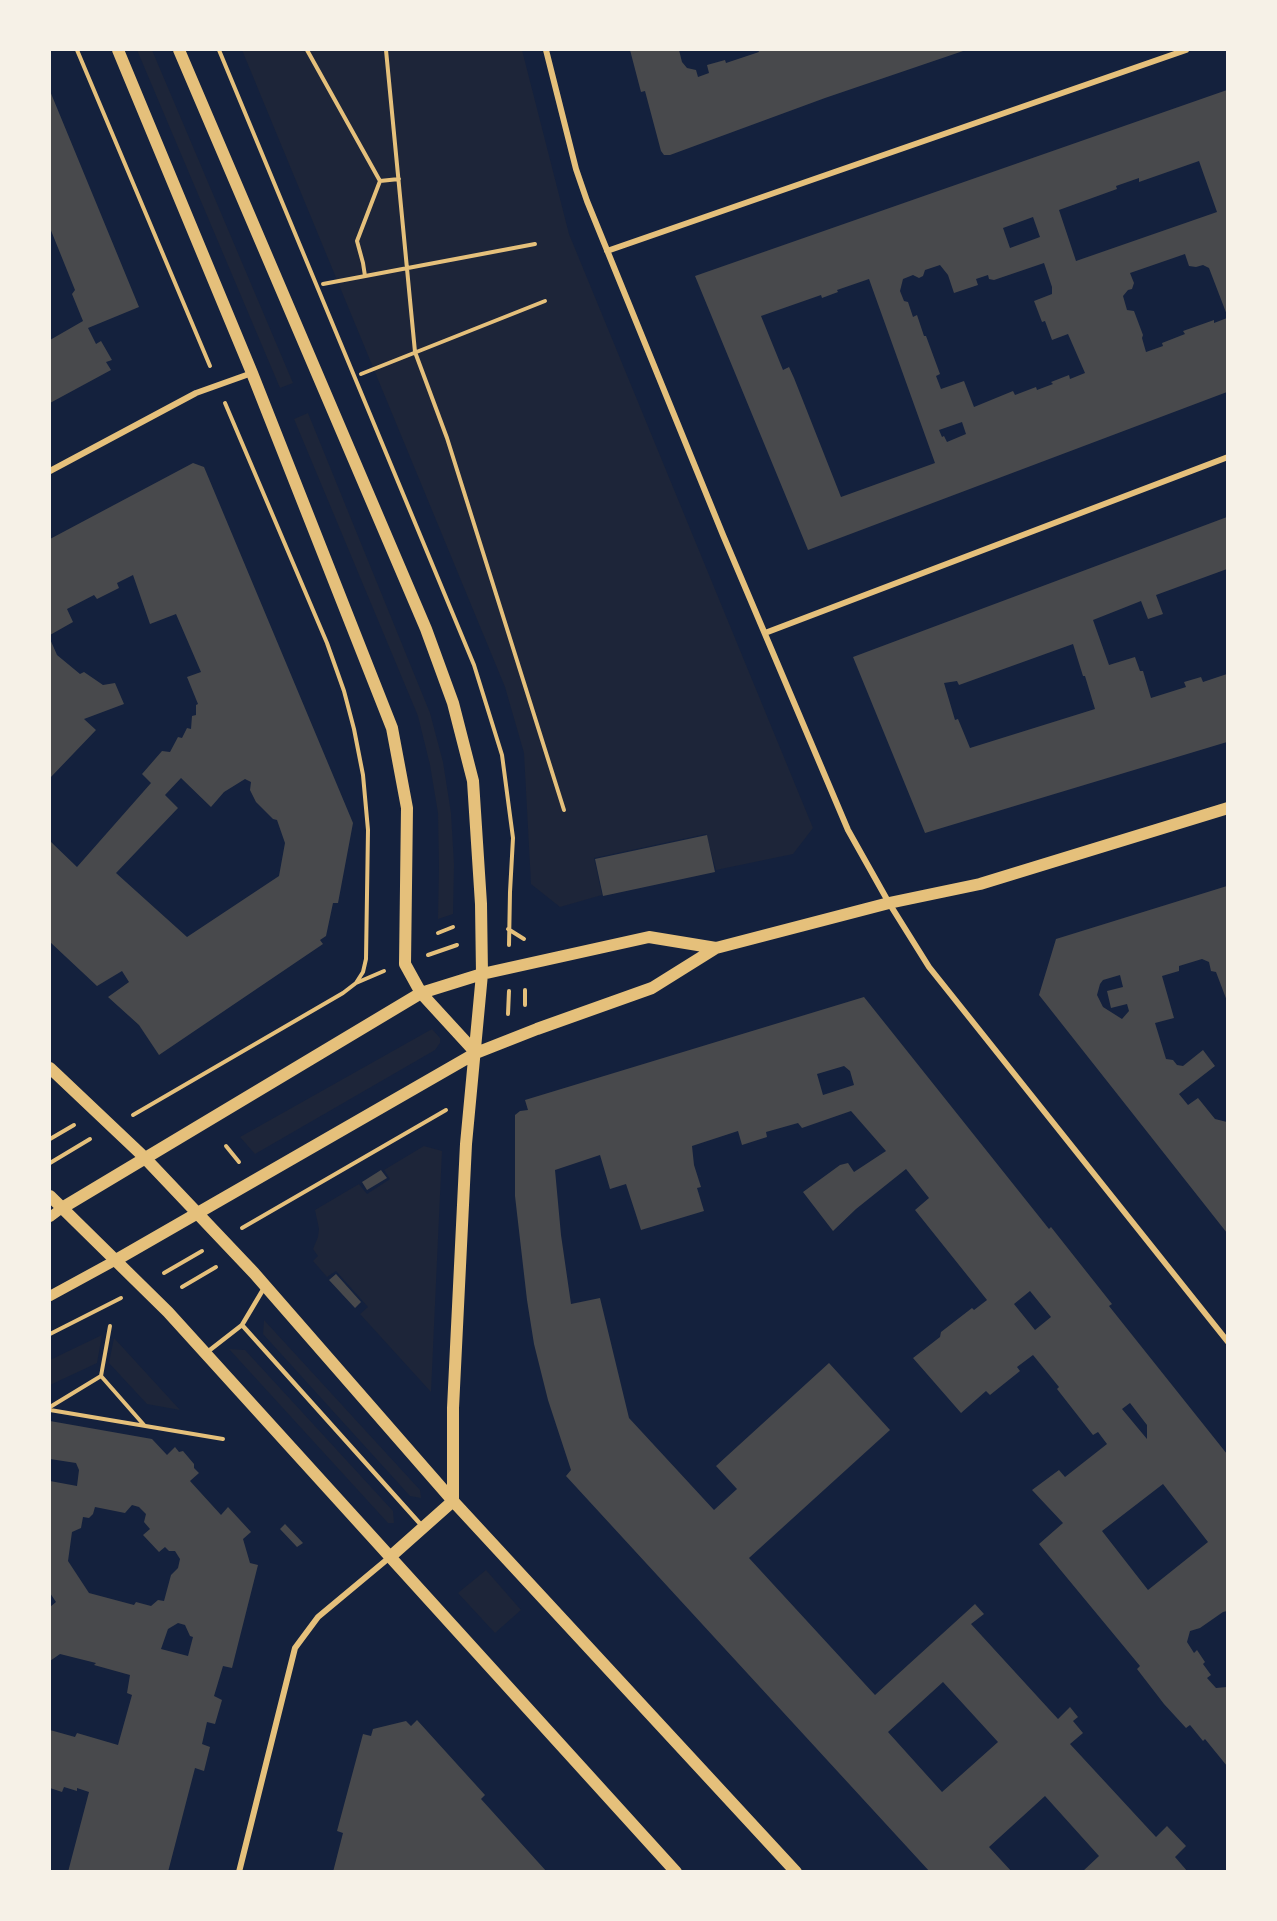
<!DOCTYPE html>
<html>
<head>
<meta charset="utf-8">
<style>
  body { margin:0 }
  #map { position:relative; width:1277px; height:1921px; overflow:hidden; background:#14213d; font-family:"Public Sans",sans-serif }
  canvas { display:block }
  .frame { position:absolute; inset:0; border:51px solid #f6f1e7; pointer-events:none }
</style>
</head>
<body>
<div id="map">
<canvas width="1277" height="1921"></canvas>
<div class="frame"></div>
</div>
<script>
const context = document.querySelector('canvas').getContext('2d');
context.lineJoin = 'round';
function fillPath(path, color) { context.fillStyle = color; context.fill(path, 'evenodd'); }
const poly = rows => new Path2D(rows.map(r => 'M' + r).join(''));
function strokePath(path, color, width, dash) { context.strokeStyle = color; context.lineWidth = width; context.lineCap = dash ? 'butt' : 'round'; context.setLineDash(dash || []); context.stroke(path); }
const green = poly([
  [137,50,152,50,293,383,280,388],
  [242,50,522,50,569,234,813,828,793,854,716,870,706,834,594,858,602,895,560,907,531,884,524,753,505,687],
  [308,413,430,713,443,762,451,813,454,864,453,914,438,919,439,866,438,813,430,765,418,716,294,419],
  [432,1029,440,1038,440,1043,435,1050,255,1154,240,1137],
  [424,1146,442,1151,431,1392,360,1314,368,1307,336,1271,327,1277,313,1261,318,1256,313,1249,318,1237,319,1229,315,1210,359,1184,367,1194,390,1179,384,1170],
  [264,1320,420,1490,421,1498,410,1496,263,1334],
  [102,1335,97,1363,50,1385,50,1360],
  [114,1338,180,1410,147,1404,109,1363],
  [229,1349,245,1350,393,1511,394,1523,388,1523],
  [486,1570,521,1610,495,1633,458,1593]
]);
const building = poly([
  [630,50,679,50,682,62,687,68,696,70,698,77,709,73,707,65,725,60,726,63,759,52,758,50,966,50,825,98,670,155,664,155,661,151,645,91,641,92],
  [1227,90,1227,315,1209,268,1203,265,1196,267,1189,266,1185,254,1130,273,1134,283,1132,289,1128,290,1123,296,1127,310,1134,311,1143,335,1142,338,1146,352,1163,346,1162,343,1185,334,1183,331,1214,320,1214,323,1227,318,1227,392,808,550,695,276],
  [1199,161,1217,212,1076,261,1059,210,1117,189,1116,186,1139,178,1139,182],
  [1033,217,1040,237,1010,248,1003,228],
  [1044,263,1052,287,1052,294,1034,301,1042,322,1045,321,1052,340,1068,334,1085,373,1070,379,1069,375,1051,382,1053,384,1037,390,1036,387,1015,395,1013,391,974,407,964,381,941,389,936,376,940,374,926,336,924,336,917,315,913,317,908,302,904,301,900,291,903,279,913,275,919,278,923,276,925,270,940,265,948,275,954,293,978,285,976,279,988,275,989,279,994,280],
  [869,279,935,463,841,497,794,378,789,367,783,370,761,316,821,295,822,298,838,292,837,290],
  [962,422,966,434,947,442,944,436,942,437,939,430],
  [50,91,139,307,88,328,96,344,101,341,112,360,106,362,111,370,50,403,50,340,83,321,72,294,75,290,50,228],
  [193,463,204,467,353,823,338,903,333,903,326,936,320,940,323,944,159,1055,139,1025,108,997,129,982,122,971,97,986,50,942,50,841,77,867,151,783,142,774,162,751,170,752,178,737,182,738,187,728,191,729,192,716,196,715,196,705,198,704,187,677,201,672,176,614,150,624,133,575,117,583,119,588,97,599,94,595,67,609,73,622,50,635,50,539],
  [181,778,211,807,224,792,245,779,251,782,250,790,256,802,273,819,277,820,285,843,279,876,187,937,116,873,178,808,165,795],
  [1227,517,1227,569,1156,595,1163,614,1148,619,1141,601,1093,620,1109,665,1135,657,1140,671,1143,671,1151,698,1186,687,1184,682,1201,677,1203,682,1227,674,1227,742,925,833,853,657],
  [1073,644,1083,676,1085,676,1095,709,970,748,958,719,955,720,944,683,957,681,959,685],
  [50,639,57,655,80,674,84,672,103,685,115,683,124,704,84,719,96,730,50,778],
  [707,835,715,872,603,896,595,859],
  [1227,886,1227,1001,1216,972,1211,971,1209,962,1202,959,1179,966,1179,971,1162,976,1174,1018,1155,1023,1166,1059,1173,1060,1177,1065,1183,1066,1203,1050,1215,1066,1179,1094,1188,1105,1198,1098,1215,1119,1227,1122,1227,1233,1039,995,1056,939],
  [1120,975,1123,987,1107,991,1111,1008,1127,1004,1129,1011,1122,1019,1103,1007,1097,995,1100,984,1103,980],
  [864,997,1049,1229,1051,1227,1112,1304,1109,1306,1227,1454,1227,1611,1223,1612,1200,1628,1190,1631,1187,1642,1194,1653,1197,1650,1205,1662,1203,1664,1211,1675,1207,1678,1216,1688,1227,1687,1227,1766,1205,1739,1203,1741,1190,1725,1186,1728,1164,1704,1137,1669,1140,1666,1039,1544,1063,1523,1032,1490,1059,1470,1065,1477,1107,1444,1098,1432,1093,1435,1057,1389,1059,1387,1033,1355,1017,1367,1020,1371,990,1395,986,1391,961,1413,913,1358,940,1337,941,1332,972,1308,974,1310,987,1300,915,1210,929,1198,906,1169,856,1209,833,1231,803,1192,840,1165,848,1163,854,1172,886,1151,851,1111,802,1128,798,1123,766,1132,767,1137,742,1145,738,1131,692,1146,694,1165,701,1187,697,1188,704,1211,641,1230,626,1184,610,1189,600,1155,555,1170,561,1235,571,1304,600,1298,629,1418,714,1510,737,1489,716,1466,829,1363,890,1430,749,1558,875,1695,975,1604,984,1614,971,1624,1058,1719,1070,1707,1078,1717,1073,1721,1083,1733,1070,1744,1156,1837,1167,1826,1186,1846,1175,1857,1188,1872,1082,1872,1099,1856,1045,1796,989,1847,1012,1872,930,1872,566,1476,571,1470,548,1400,534,1344,527,1300,515,1196,515,1115,520,1111,528,1110,525,1100],
  [844,1066,850,1071,854,1085,823,1095,817,1074],
  [1030,1291,1051,1317,1035,1330,1014,1304],
  [1130,1403,1147,1425,1147,1439,1122,1409],
  [1163,1484,1208,1542,1148,1590,1102,1531],
  [943,1682,998,1742,942,1792,888,1732],
  [381,1170,387,1178,367,1190,362,1182],
  [336,1274,361,1302,355,1308,329,1280],
  [50,1421,152,1439,167,1455,175,1447,179,1452,183,1451,194,1464,194,1468,199,1473,190,1481,221,1515,228,1507,251,1532,243,1539,250,1563,258,1565,232,1668,223,1666,214,1696,222,1700,215,1724,207,1722,202,1744,210,1747,204,1771,195,1768,168,1872,68,1872,89,1792,77,1788,77,1791,64,1787,62,1792,50,1788,50,1730,75,1737,77,1733,118,1745,132,1695,127,1693,130,1675,94,1665,96,1663,60,1654,50,1661,50,1607,56,1602,50,1593,50,1481,77,1486,79,1470,76,1463,50,1459],
  [132,1505,139,1507,146,1514,144,1522,150,1529,143,1535,159,1552,165,1547,169,1551,175,1551,180,1559,178,1568,171,1575,164,1601,158,1600,151,1606,136,1602,134,1605,89,1593,68,1561,72,1532,81,1528,83,1517,89,1518,93,1514,95,1507,125,1513],
  [178,1623,185,1625,190,1636,193,1637,188,1656,161,1649,168,1629],
  [285,1524,303,1543,297,1547,280,1529],
  [417,1720,485,1795,481,1799,547,1872,333,1872,343,1833,337,1831,363,1734,371,1736,373,1729,406,1721,411,1726]
]);
const path = poly([
  [77,50,210,366],
  [219,50,474,665,502,755,513,838,510,892,509,945],
  [307,50,380,181,357,241,363,263,365,276],
  [386,50,415,352,447,438,564,810],
  [380,181,399,179],
  [323,284,535,244],
  [361,374,545,301],
  [225,403,327,643,344,691,354,729,363,775,368,830,366,959,363,972,356,983],
  [508,929,524,939],
  [438,933,453,927],
  [428,955,457,945],
  [525,1005,525,990],
  [508,1014,509,991],
  [133,1115,343,993,356,983,384,971],
  [50,1139,74,1125],
  [226,1146,239,1162],
  [50,1163,90,1139],
  [242,1228,446,1110],
  [164,1273,202,1251],
  [182,1287,216,1267],
  [50,1334,121,1298],
  [101,1376,144,1425],
  [50,1407,101,1376,110,1326],
  [50,1410,223,1439]
]);
const service = poly([
  [264,1288,242,1325,423,1527],
  [206,1353,242,1325]
]);
const minor = poly([
  [546,50,576,169,587,201,723,535,848,830,889,903,929,967,1228,1342],
  [607,251,1186,50],
  [50,471,196,393,252,373],
  [765,633,1228,457],
  [239,1872,295,1648,318,1617,390,1557]
]);
const tertiary = poly([
  [50,1217,62,1208],
  [50,1296,116,1260]
]);
const secondary = poly([
  [118,50,252,373,392,728,407,808,405,964,421,993,476,1053],
  [179,50,426,629,453,703,473,781,481,904,482,974,466,1144,453,1408,453,1501],
  [50,1068,144,1157,254,1273,453,1501,796,1872],
  [50,1196,168,1312,676,1872],
  [62,1208,421,993,482,974,649,937,716,948],
  [116,1260,476,1053,537,1029,652,988,716,948,889,903,980,884,1228,808],
  [390,1557,453,1501]
]);
fillPath(green, '#1d2539');
fillPath(building, '#48494c');
strokePath(path, '#e5c07b', 4);
strokePath(service, '#e5c07b', 4.5);
strokePath(minor, '#e5c07b', 6);
strokePath(tertiary, '#e5c07b', 10);
strokePath(secondary, '#e5c07b', 12);
</script>
</body>
</html>
